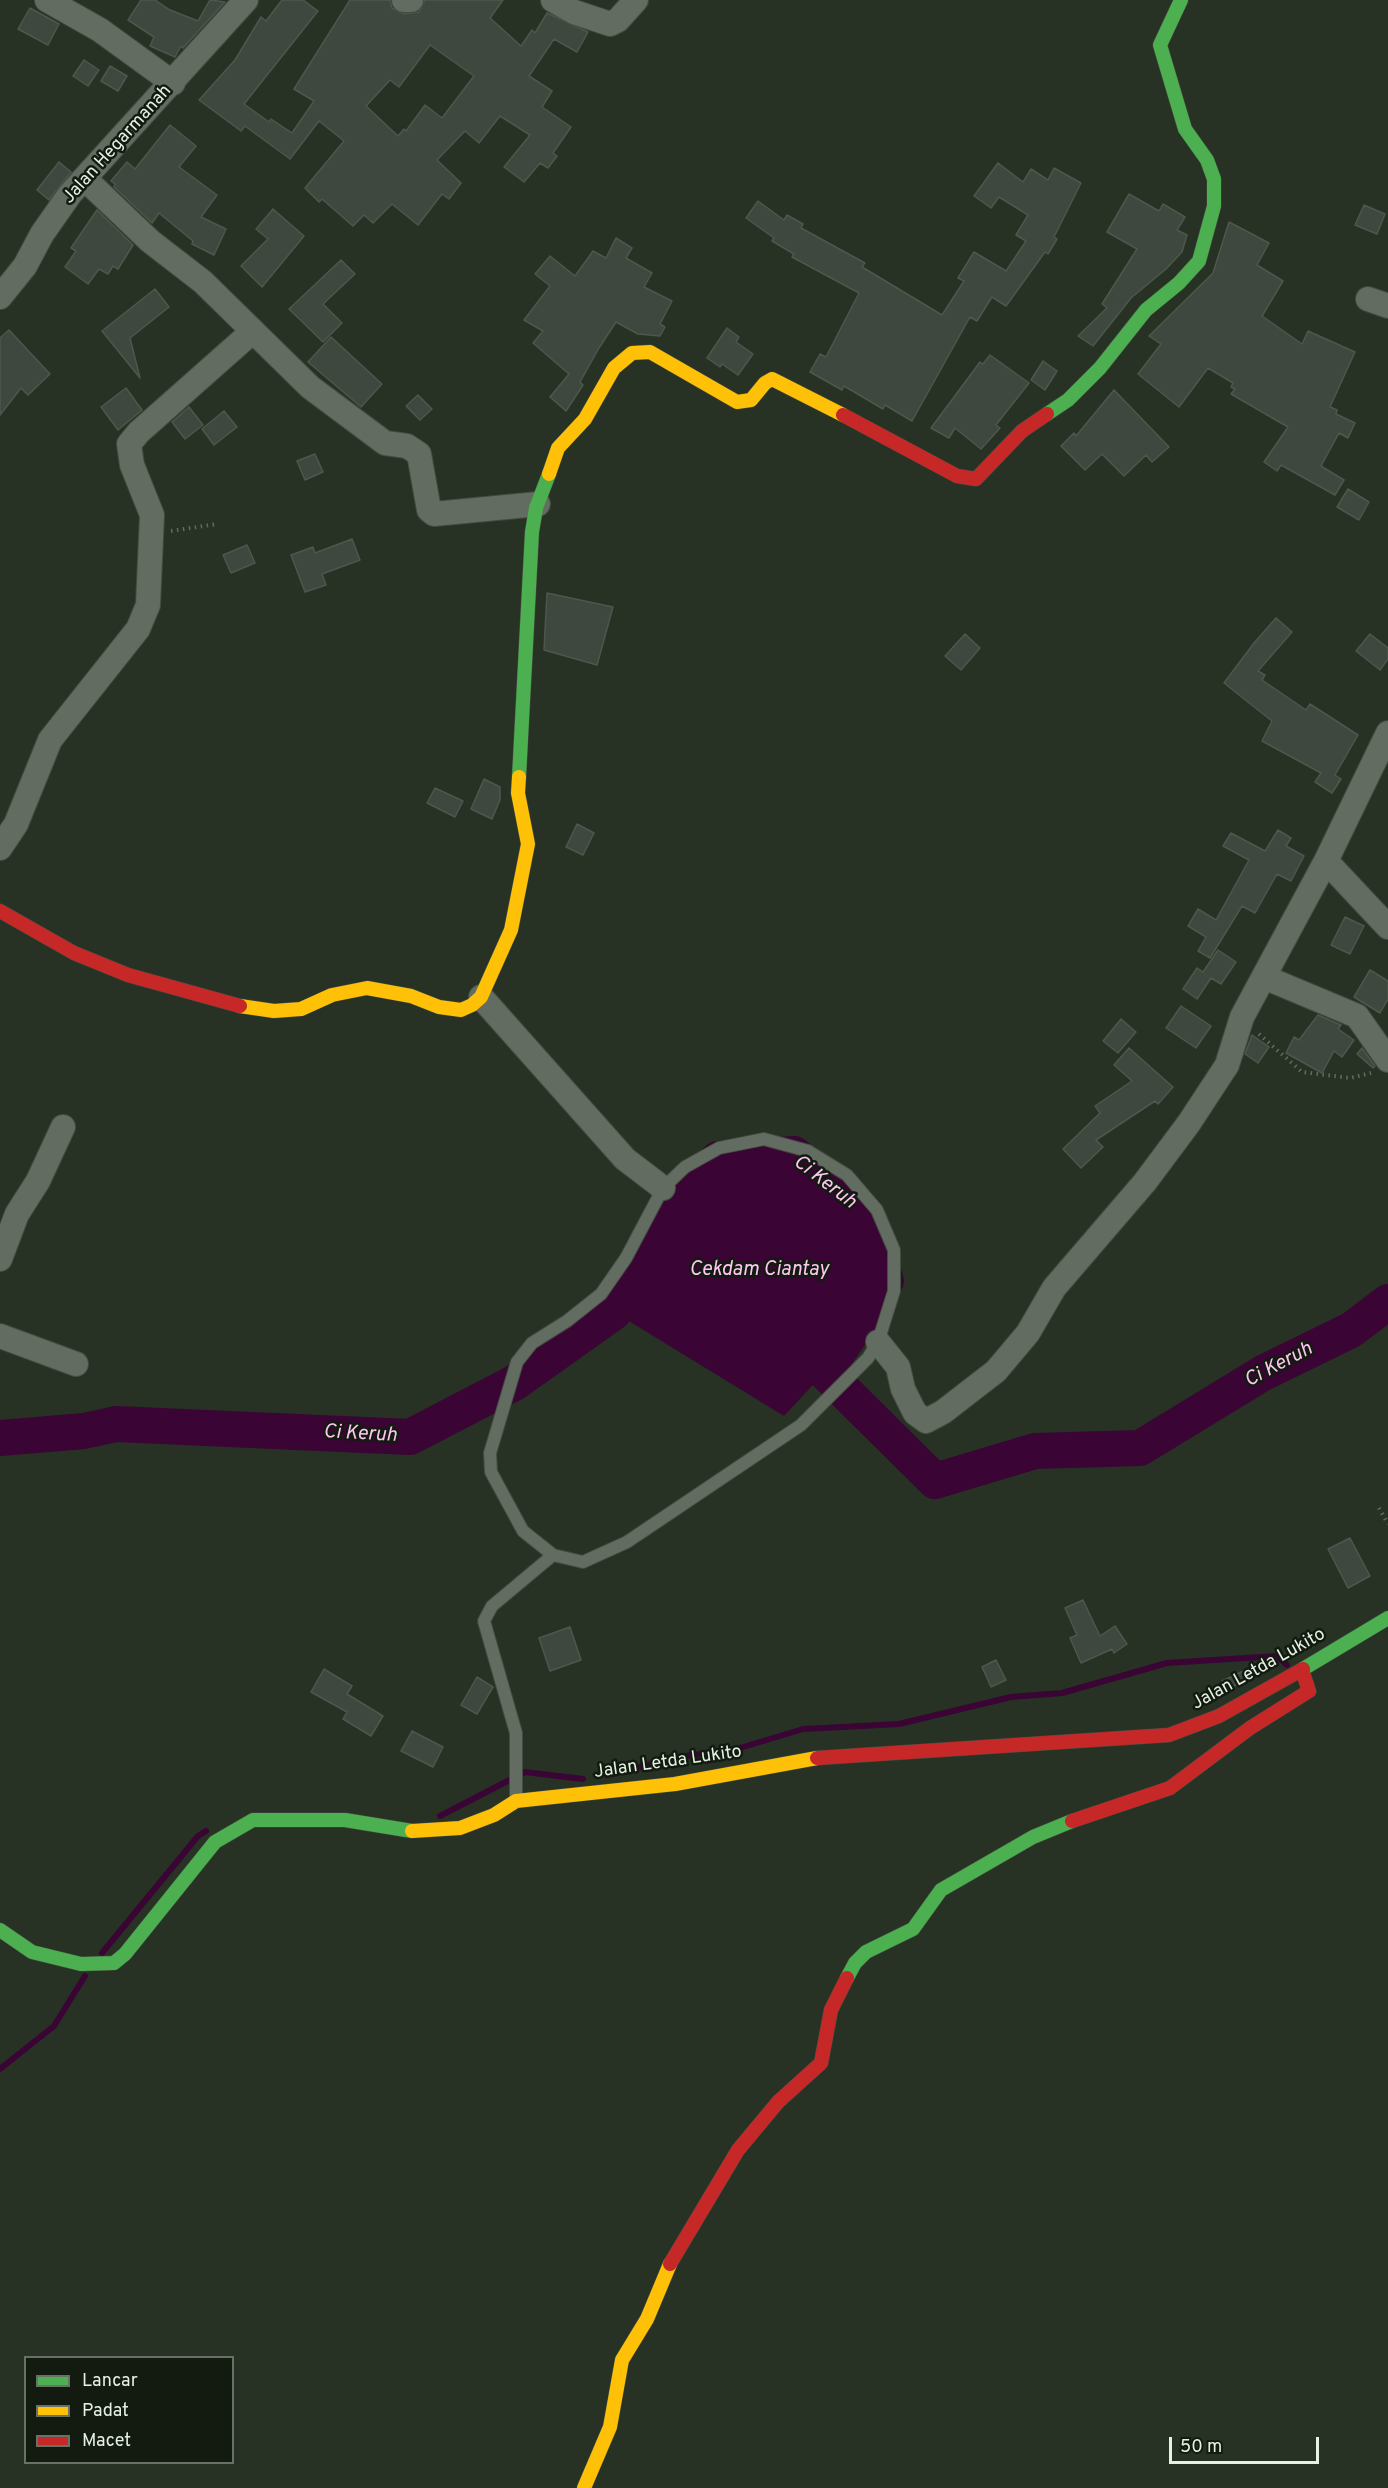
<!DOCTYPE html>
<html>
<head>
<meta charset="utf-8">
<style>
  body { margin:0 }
  #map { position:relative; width:1388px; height:2488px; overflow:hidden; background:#273225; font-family:Overpass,sans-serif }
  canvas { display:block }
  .legend { position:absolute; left:24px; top:2356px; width:210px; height:108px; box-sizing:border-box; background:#131b11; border:2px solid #677165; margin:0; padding:8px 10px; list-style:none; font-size:18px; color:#e5f1e2 }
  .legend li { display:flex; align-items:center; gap:12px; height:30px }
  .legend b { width:30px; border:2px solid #677165 }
  .scale { position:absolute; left:1169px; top:2437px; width:150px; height:27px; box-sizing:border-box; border:3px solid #e5f1e2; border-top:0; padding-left:8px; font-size:18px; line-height:21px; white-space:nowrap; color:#e5f1e2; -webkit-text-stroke:4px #131b11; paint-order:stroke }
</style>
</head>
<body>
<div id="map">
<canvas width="1388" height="2488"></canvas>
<ul class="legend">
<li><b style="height:8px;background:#4caf50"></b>Lancar</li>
<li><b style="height:8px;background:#ffc107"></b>Padat</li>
<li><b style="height:8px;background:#c62828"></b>Macet</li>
</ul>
<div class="scale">50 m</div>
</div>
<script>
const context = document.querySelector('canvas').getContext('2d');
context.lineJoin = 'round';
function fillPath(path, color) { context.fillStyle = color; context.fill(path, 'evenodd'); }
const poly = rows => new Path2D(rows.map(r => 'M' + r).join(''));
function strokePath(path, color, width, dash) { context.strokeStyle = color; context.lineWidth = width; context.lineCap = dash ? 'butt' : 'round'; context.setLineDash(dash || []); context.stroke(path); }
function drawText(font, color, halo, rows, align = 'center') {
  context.font = font + ' Overpass,sans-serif'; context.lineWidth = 5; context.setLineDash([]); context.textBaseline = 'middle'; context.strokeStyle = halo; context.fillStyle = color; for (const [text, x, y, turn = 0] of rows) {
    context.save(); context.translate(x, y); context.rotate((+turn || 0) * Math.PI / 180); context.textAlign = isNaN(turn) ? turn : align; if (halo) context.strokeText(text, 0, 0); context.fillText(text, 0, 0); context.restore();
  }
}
const water = poly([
  [794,1154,864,1214,884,1280,825,1372,784,1416,614,1312,619,1285,671,1204,718,1159]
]);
const stream = poly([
  [607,1775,685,1756,730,1751,803,1729,899,1724,1011,1697,1062,1693,1167,1663,1277,1656,1287,1665],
  [440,1816,525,1772,583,1779],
  [102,1953,198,1836,206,1831],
  [0,2069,54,2026,85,1976]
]);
const river = poly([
  [0,1438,84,1431,116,1424,410,1437,514,1383,614,1312,671,1204,718,1159,794,1154,864,1214,886,1281,825,1372,935,1481,1035,1451,1140,1448,1263,1373,1351,1330,1388,1302]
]);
const building = poly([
  [141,0,155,0,170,10,198,21,210,0,225,2,183,48,181,46,175,57,150,46,154,37,128,20,141,0],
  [282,0,303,0,318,11,244,104,269,122,271,119,292,133,314,101,294,89,350,0,390,0,392,8,404,14,419,12,425,0,503,0,490,18,521,46,532,30,535,33,547,13,588,32,577,52,554,39,529,76,552,91,542,107,571,127,553,153,557,156,548,168,540,163,524,182,504,167,530,135,500,116,479,143,465,131,437,160,461,183,449,199,442,194,418,225,392,204,373,223,364,215,353,226,322,199,319,202,305,188,344,141,319,121,290,159,245,126,241,131,199,100,235,60,261,17,266,21,282,0],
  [430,45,474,76,442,118,425,105,406,131,404,129,398,136,366,106,390,80,399,87,430,45],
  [30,8,59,24,48,45,18,29,30,8],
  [84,60,99,70,88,86,73,76,84,60],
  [110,66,127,76,118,91,101,81,110,66],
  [170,125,196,146,179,167,217,195,201,217,226,229,214,255,192,244,193,241,159,213,152,223,114,187,115,184,111,181,127,162,135,169,170,125],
  [59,162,71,172,49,200,37,190,59,162],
  [998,163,1023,182,1031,169,1048,180,1054,168,1081,183,1054,237,1057,239,1048,254,1045,252,1006,306,992,297,977,321,970,317,912,421,885,405,883,409,844,386,842,390,810,372,820,354,826,357,859,293,792,257,794,254,772,241,774,238,746,218,758,201,784,220,787,215,803,224,801,228,865,263,862,267,942,315,964,281,958,278,974,252,1006,271,1026,241,1016,235,1028,215,999,197,991,208,974,196,998,163],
  [1129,194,1159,211,1163,204,1185,217,1177,230,1187,235,1182,252,1166,269,1131,298,1093,346,1078,336,1107,308,1102,304,1137,249,1107,232,1129,194],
  [1364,205,1385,214,1377,234,1355,225,1364,205],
  [273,209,304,236,262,287,241,266,268,239,256,229,273,209],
  [97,210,133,245,118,269,113,266,108,274,99,269,88,284,65,267,76,251,71,248,97,210],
  [1229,222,1269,243,1257,265,1283,281,1262,316,1302,344,1308,331,1355,352,1330,407,1337,410,1336,414,1355,423,1348,438,1339,433,1321,466,1344,480,1335,495,1281,465,1277,471,1264,462,1288,427,1231,394,1235,389,1231,387,1233,383,1208,368,1179,407,1138,374,1161,344,1149,336,1213,273,1229,222],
  [616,238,632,248,626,258,652,273,644,287,672,301,660,324,665,327,660,336,638,334,616,322,599,348,580,382,583,385,566,411,550,397,569,374,533,343,543,331,524,320,550,286,535,274,550,256,575,276,593,251,606,258,616,238],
  [341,260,355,274,323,304,342,323,323,342,289,309,341,260],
  [155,289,169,307,130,338,140,378,102,331,155,289],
  [727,328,739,337,736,342,753,354,738,375,722,364,720,367,707,358,727,328],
  [9,330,50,374,28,395,21,388,0,415,0,338,9,330],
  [331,337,382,384,361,407,308,362,331,337],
  [990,355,1029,383,996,425,1000,428,981,449,955,428,949,438,931,428,980,362,983,364,990,355],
  [1043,361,1057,371,1045,390,1031,380,1043,361],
  [126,388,142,410,118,430,101,407,126,388],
  [1114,390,1169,447,1152,462,1146,455,1124,476,1102,454,1085,470,1061,446,1074,433,1076,436,1114,390],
  [418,395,432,409,420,420,406,406,418,395],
  [189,407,203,425,185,439,172,422,189,407],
  [224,411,237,427,214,445,202,429,224,411],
  [315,454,323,472,305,480,297,461,315,454],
  [1348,489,1369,502,1359,520,1337,507,1348,489],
  [352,539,360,560,322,574,326,585,305,592,291,555,313,547,315,553,352,539],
  [247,545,255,563,231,573,223,555,247,545],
  [547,593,613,607,597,665,544,650,547,593],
  [1276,618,1292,632,1258,671,1265,675,1262,680,1306,710,1310,704,1358,735,1335,775,1341,779,1332,793,1315,782,1321,773,1262,741,1272,721,1224,683,1254,643,1276,618],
  [965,634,980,648,961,670,945,656,965,634],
  [1370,634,1388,648,1388,659,1380,670,1356,651,1370,634],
  [484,779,500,787,500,800,492,819,471,809,484,779],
  [435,788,463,801,455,817,427,803,435,788],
  [577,824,594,833,583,855,566,847,577,824],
  [1278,830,1291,838,1286,846,1304,856,1291,881,1277,874,1255,913,1242,906,1210,958,1198,951,1206,937,1188,926,1198,909,1216,920,1249,860,1223,846,1231,833,1265,851,1278,830],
  [1345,917,1364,926,1350,954,1331,945,1345,917],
  [1218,950,1236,962,1221,984,1211,978,1197,999,1183,989,1197,968,1203,972,1218,950],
  [1370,970,1388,981,1388,999,1380,1013,1354,997,1370,970],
  [1181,1006,1211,1026,1196,1048,1166,1028,1181,1006],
  [1318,1015,1341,1025,1338,1029,1354,1040,1342,1057,1334,1051,1322,1073,1286,1053,1294,1037,1299,1040,1318,1015],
  [1121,1019,1136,1032,1118,1053,1103,1041,1121,1019],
  [1252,1035,1269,1047,1258,1063,1245,1054,1252,1035],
  [1129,1048,1173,1087,1158,1104,1155,1101,1096,1140,1103,1147,1081,1168,1063,1149,1100,1113,1095,1106,1132,1081,1114,1065,1129,1048],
  [1362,1048,1375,1066,1373,1068,1357,1054,1362,1048],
  [1350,1538,1370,1576,1348,1588,1328,1549,1350,1538],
  [1083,1600,1100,1636,1115,1626,1127,1644,1114,1653,1112,1649,1081,1663,1070,1638,1077,1635,1065,1608,1083,1600],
  [570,1627,581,1660,550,1671,539,1638,570,1627],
  [996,1660,1006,1680,991,1687,982,1667,996,1660],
  [1252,1667,1253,1670,1269,1667,1214,1697,1212,1692,1225,1687,1222,1681,1252,1667],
  [324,1669,352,1686,347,1694,383,1716,371,1736,343,1719,347,1712,311,1692,324,1669],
  [477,1677,493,1687,477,1714,461,1705,477,1677],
  [412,1731,443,1747,433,1767,401,1751,412,1731]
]);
const path = poly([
  [171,531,217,524],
  [1259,1034,1302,1072,1350,1078,1371,1073],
  [1379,1508,1388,1524]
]);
const lane = poly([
  [764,1139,808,1151,847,1175,877,1210,894,1250,894,1291,878,1342,868,1358,801,1425,627,1542,583,1562,553,1555,523,1531,491,1472,490,1453,517,1362,532,1343,567,1321,601,1294,626,1258,663,1188,685,1167,719,1148,764,1139],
  [516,1801,516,1733,484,1621,492,1606,553,1555]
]);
const street = poly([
  [47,0,100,30,173,83],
  [404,0,411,0],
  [553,0,574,12,610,24,618,20,636,0],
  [85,179,150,241,203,282,310,387,385,443,407,446,419,454,429,510,434,514,538,504],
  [0,297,25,266,42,234,70,194,246,0],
  [1368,299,1388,306],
  [1388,733,1326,861,1388,927],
  [0,848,16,824,50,740,138,629,148,605,152,515,132,465,129,444,139,432,253,331],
  [1264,977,1357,1016,1388,1060],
  [481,997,625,1159,663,1188],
  [0,1259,17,1214,38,1181,63,1127],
  [0,1336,76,1364],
  [878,1342,898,1367,903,1389,915,1413,926,1421,943,1412,996,1371,1028,1333,1054,1288,1145,1182,1189,1123,1227,1065,1242,1017,1326,861]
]);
const fast = poly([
  [1047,414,1068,400,1100,368,1146,310,1179,283,1199,261,1214,206,1214,179,1207,160,1185,129,1160,45,1181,0],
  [519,777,532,532,536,508,549,474],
  [1303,1669,1388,1618],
  [0,1930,32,1952,81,1964,114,1963,125,1954,215,1842,253,1820,345,1820,412,1831],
  [847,1978,855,1963,866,1952,913,1929,941,1890,1033,1837,1072,1821]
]);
const slow = poly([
  [549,474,558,448,585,419,614,368,632,353,650,352,737,402,751,400,765,383,772,379,843,415],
  [240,1006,274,1011,301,1009,332,995,367,988,411,996,439,1007,461,1010,472,1005,481,997,511,930,528,844,518,793,519,777],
  [412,1831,460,1828,494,1815,516,1801,675,1784,817,1758],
  [584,2488,610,2427,622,2360,647,2319,670,2264]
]);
const jam = poly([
  [843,415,957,476,976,479,1022,431,1047,414],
  [0,911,74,953,128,975,240,1006],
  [817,1758,1169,1735,1219,1716,1303,1669],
  [1072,1821,1170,1788,1250,1728,1309,1691,1302,1670],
  [670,2264,738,2150,778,2102,821,2063,831,2010,847,1978]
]);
const streetNames = [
  ["Jalan Hegarmanah",118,145,-48],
  ["Jalan Letda Lukito",1259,1670,-29],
  ["Jalan Letda Lukito",668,1763,-8]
];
const waterNames = [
  ["Ci Keruh",824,1183,38],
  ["Cekdam Ciantay",759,1271],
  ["Ci Keruh",1279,1366,-28],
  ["Ci Keruh",360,1435,3]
];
fillPath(water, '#3a0434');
strokePath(stream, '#3a0434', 6);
strokePath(river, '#3a0434', 36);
fillPath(building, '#3f483e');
strokePath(building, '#4e574c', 1.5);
strokePath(lane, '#434c41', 14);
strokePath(street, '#434c41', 26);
strokePath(fast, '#434c41', 15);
strokePath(slow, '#434c41', 15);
strokePath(jam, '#434c41', 15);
strokePath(path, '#626a61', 4, [1.5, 4.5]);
strokePath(lane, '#636c61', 12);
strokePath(street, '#636c61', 24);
strokePath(fast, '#4caf50', 14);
strokePath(slow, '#ffc107', 14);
strokePath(jam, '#c62828', 14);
drawText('18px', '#e5f1e2', '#131b11', streetNames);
drawText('italic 20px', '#ffc6f2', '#131b11', waterNames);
</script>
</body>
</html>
